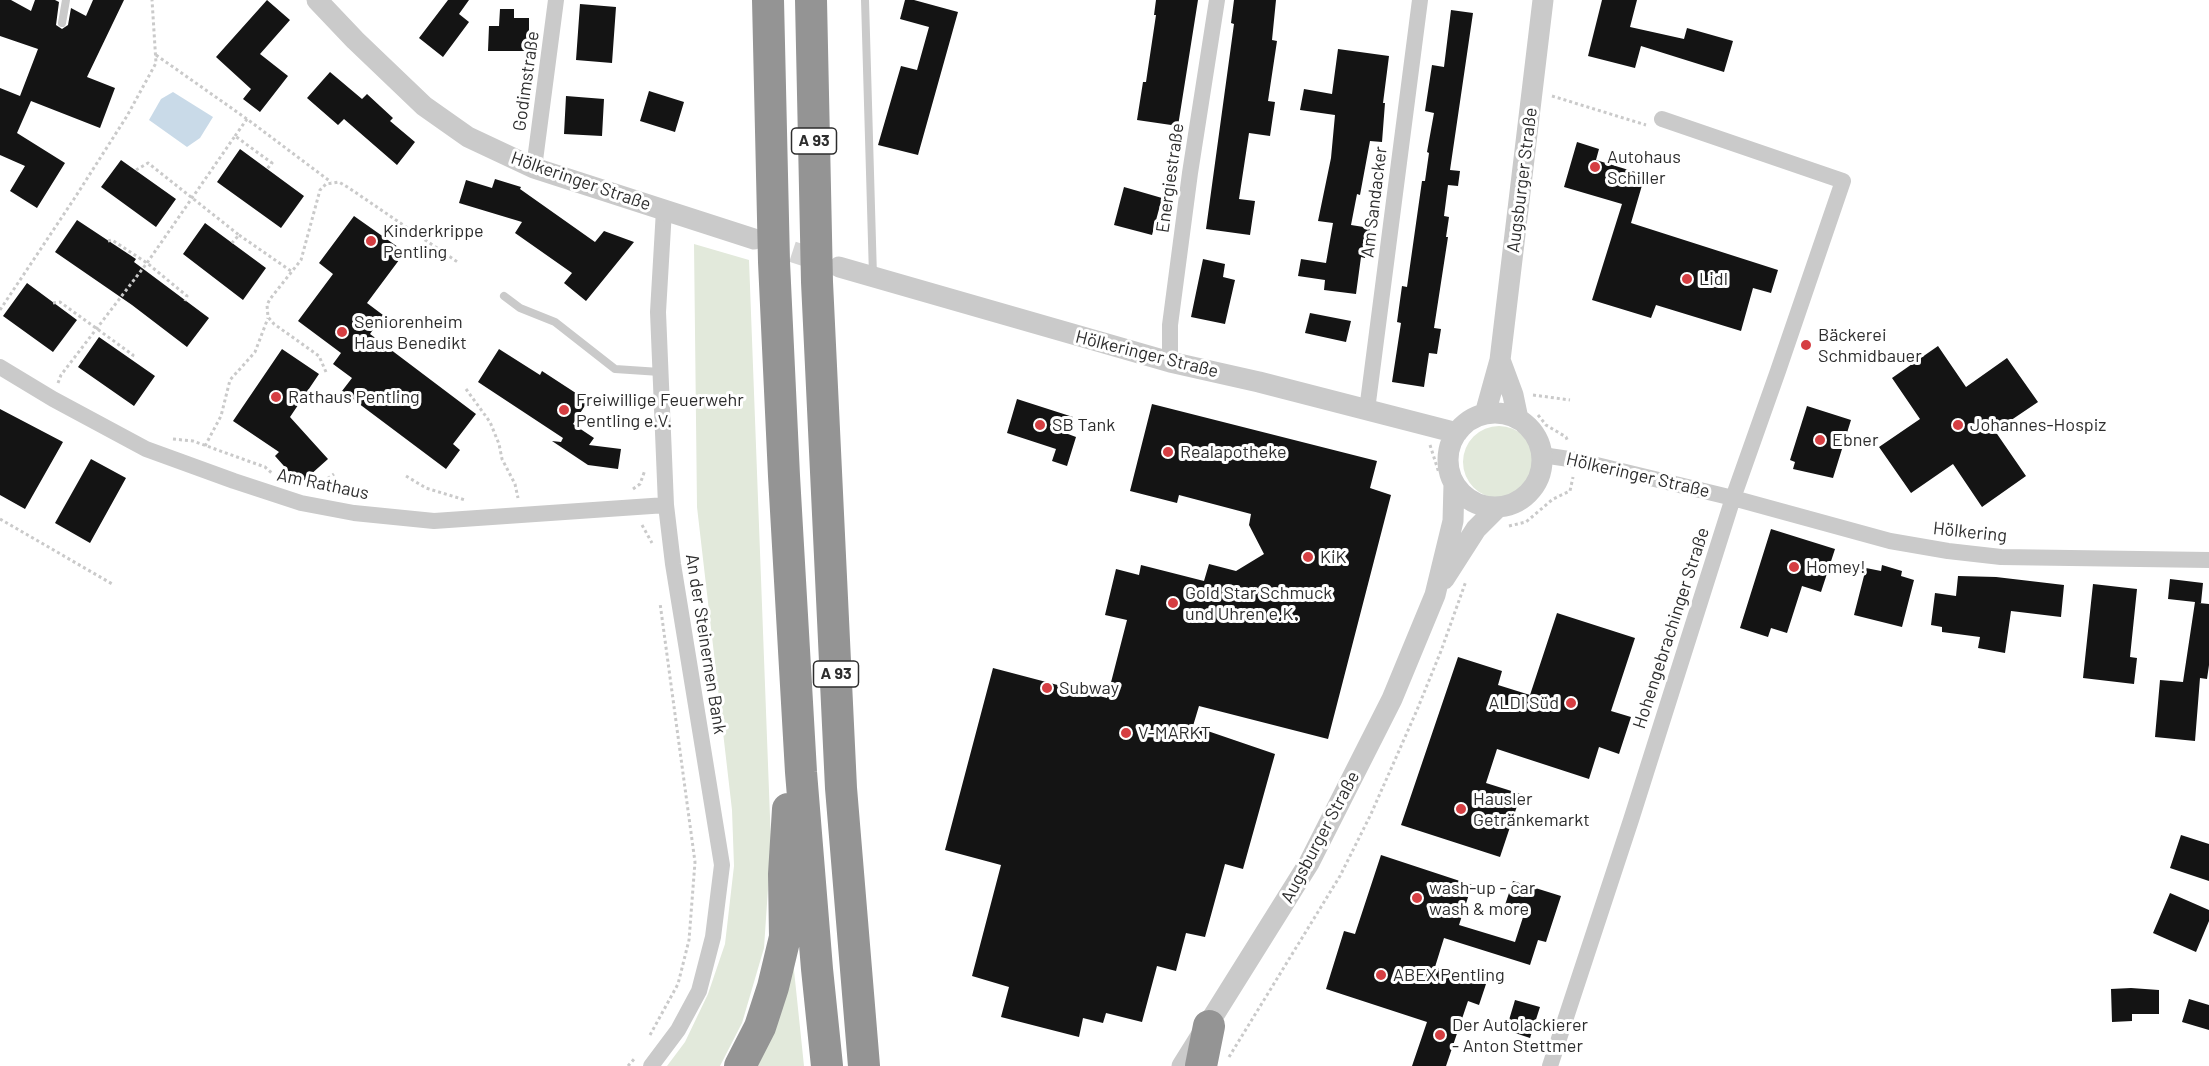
<!DOCTYPE html>
<html>
<head>
<meta charset="utf-8">
<style>
  body { margin:0 }
  canvas { display:block; background:#fff }
</style>
</head>
<body>
<canvas width="2209" height="1066"></canvas>
<script>
const context = document.querySelector('canvas').getContext('2d');
context.lineJoin = 'round';
function fillPath(path, color) { context.fillStyle = color; context.fill(path, 'evenodd'); }
const poly = rows => new Path2D(rows.map(r => 'M' + r).join(''));
function strokePath(path, color, width, dash) { context.strokeStyle = color; context.lineWidth = width; context.lineCap = dash ? 'butt' : 'round'; context.setLineDash(dash || []); context.stroke(path); }
function drawText(font, color, halo, rows, align = 'center') {
  context.font = font + ' Barlow,sans-serif'; context.lineWidth = 6; context.setLineDash([]); context.textBaseline = 'middle'; context.strokeStyle = halo; context.fillStyle = color; for (const [text, x, y, turn = 0] of rows) {
    context.save(); context.translate(x, y); context.rotate((+turn || 0) * Math.PI / 180); context.textAlign = isNaN(turn) ? turn : align; if (halo) context.strokeText(text, 0, 0); context.fillText(text, 0, 0); context.restore();
  }
}
const green = poly([
  [694,244,749,260,771,844,764,948,742,1023,720,1066,667,1066,685,1042,708,994,725,944,734,866,732,810,697,507],
  '1463 462a36 36 0 1 1 72 0a36 36 0 1 1-72 0Z',
  [792,951,804,1066,757,1066]
]);
const water = poly([
  [173,92,213,117,200,138,187,147,149,120,161,99]
]);
const building = poly([
  [0,0,11,0,31,11,35,0,55,0,59,2,56,25,62,29,68,25,71,8,86,16,93,0,124,0,87,77,115,88,100,128,31,101,17,133,65,163,37,208,10,191,25,166,0,155,0,88,20,96,38,49,0,36],
  [267,0,290,20,260,54,288,76,260,112,243,99,251,89,216,57],
  [448,0,469,0,459,14,469,22,443,57,419,38],
  [905,0,914,0,958,12,918,155,878,145,901,66,917,70,929,27,900,19],
  [1156,0,1198,0,1178,126,1137,120,1143,82,1146,82,1156,15,1154,15],
  [1234,0,1276,0,1272,40,1277,41,1268,101,1275,102,1270,136,1249,133,1239,199,1255,201,1250,235,1206,229,1234,24,1231,23],
  [1602,0,1637,0,1630,27,1684,39,1687,28,1733,41,1724,72,1641,46,1635,68,1588,56],
  [580,4,616,7,612,63,576,60],
  [500,9,514,9,514,18,529,18,529,51,488,51,489,26,499,26],
  [1451,10,1473,13,1450,170,1460,171,1458,186,1448,185,1444,216,1449,217,1446,237,1448,237,1434,328,1441,329,1437,354,1429,353,1424,387,1392,382,1401,323,1397,322,1402,286,1407,287,1422,181,1425,181,1429,153,1427,152,1434,113,1425,111,1432,65,1444,67],
  [1338,49,1389,56,1383,103,1385,103,1382,142,1370,141,1360,195,1357,194,1351,225,1370,228,1365,258,1361,257,1356,294,1324,290,1325,280,1298,276,1301,259,1326,263,1333,223,1318,221,1331,158,1335,115,1300,110,1304,89,1332,94],
  [330,72,362,99,367,94,393,118,390,121,415,142,397,165,344,119,338,125,307,98],
  [649,91,684,102,675,132,640,121],
  [566,96,604,99,602,136,564,134],
  [1577,142,1599,149,1596,160,1645,175,1631,223,1778,270,1771,293,1753,288,1741,331,1656,305,1651,318,1592,300,1622,204,1564,187],
  [240,149,304,196,281,228,217,182],
  [121,160,176,199,156,227,101,187],
  [495,179,521,187,520,189,595,242,604,231,634,242,586,301,564,283,572,273,515,233,522,222,459,203,466,180,492,188],
  [1124,187,1162,198,1152,235,1114,225],
  [354,216,405,252,367,303,383,315,370,334,476,414,453,444,460,450,446,469,342,391,352,378,333,364,341,353,298,321,333,274,319,263],
  [77,220,136,259,134,262,209,318,187,347,132,305,55,252],
  [205,223,266,268,243,300,183,254],
  [1203,259,1225,264,1223,277,1235,280,1225,324,1191,317],
  [27,283,77,320,53,352,3,316],
  [1310,313,1351,321,1346,342,1305,333],
  [99,337,155,376,134,406,78,367],
  [1938,346,1966,387,2007,358,2038,402,1995,431,2026,476,1982,507,1953,464,1911,493,1879,447,1920,419,1892,378],
  [282,349,319,374,290,417,328,459,300,484,275,456,279,452,233,421],
  [499,349,540,375,542,371,588,401,573,424,594,438,589,445,621,449,618,469,588,465,552,441,561,442,563,438,478,382],
  [1017,399,1073,417,1068,434,1076,437,1067,466,1052,461,1056,449,1007,433],
  [1152,404,1377,461,1370,488,1391,495,1328,739,1199,706,1193,726,1275,754,1243,869,1225,864,1205,937,1186,933,1176,971,1157,966,1142,1022,1106,1013,1103,1023,1083,1018,1079,1037,1001,1017,1009,987,972,976,1001,865,945,850,993,668,1107,698,1127,620,1105,615,1116,569,1139,575,1141,565,1204,581,1209,564,1236,571,1264,554,1249,525,1251,514,1179,495,1177,503,1130,491],
  [1807,406,1851,420,1833,478,1793,469,1795,462,1790,460],
  [0,409,63,442,25,509,0,495],
  [91,459,126,478,90,543,55,523],
  [1771,529,1835,549,1821,592,1802,586,1787,633,1771,628,1768,637,1740,628],
  [1882,565,1902,571,1901,576,1914,580,1902,627,1854,615,1866,568,1881,571],
  [1958,576,1996,577,2064,585,2061,617,2011,611,2005,653,1978,648,1980,637,1942,632,1942,627,1931,625,1935,593,1956,596],
  [2170,579,2203,583,2201,603,2199,603,2209,604,2209,665,2207,679,2200,678,2195,741,2155,737,2160,680,2183,682,2195,602,2168,599],
  [2093,584,2137,589,2130,657,2137,658,2134,684,2083,678],
  [1557,613,1635,638,1611,711,1631,717,1619,754,1599,747,1589,779,1497,749,1486,783,1521,794,1500,857,1401,825,1458,657,1502,671,1498,685,1530,695],
  [2181,835,2209,844,2209,881,2170,868],
  [1381,855,1472,885,1459,925,1515,942,1524,914,1504,908,1513,881,1561,896,1546,942,1538,940,1530,965,1444,938,1435,967,1486,984,1479,1005,1468,1001,1446,1066,1412,1066,1427,1022,1326,989,1344,931,1355,934],
  [2170,893,2209,910,2209,921,2196,952,2153,933],
  [2131,988,2159,990,2159,1014,2132,1014,2132,1021,2112,1022,2111,989],
  [2189,999,2209,1005,2209,1030,2182,1022],
  [1515,1000,1540,1007,1530,1038,1506,1030]
]);
const tertiaryTunnel = poly([
  [763,242,827,263]
]);
const path = poly([
  [156,55,247,119,331,182],
  [1552,96,1646,125],
  [235,136,247,119],
  [136,170,148,163,239,235,232,243],
  [239,235,291,271],
  [108,241,112,240,147,263,187,296,185,301],
  [53,303,60,302,133,355,131,359],
  [0,310,74,199,127,116,156,63,152,0],
  [326,372,319,356,274,324,268,317,267,305,270,299,301,260,320,190,326,184,339,182,349,188,459,263],
  [58,383,61,375,147,263,235,136,272,163,267,169],
  [466,389,490,422,499,444,502,459,515,484,518,498],
  [1533,395,1570,400],
  [1538,415,1546,425,1566,437,1568,442],
  [173,439,193,441,237,457,265,467,273,474],
  [1430,445,1439,473],
  [205,446,221,416,230,380,255,352,268,318],
  [406,476,426,488,465,500],
  [313,489,334,474],
  [633,489,640,484,645,470],
  [0,519,114,585],
  [642,525,652,543],
  [1509,526,1526,522,1553,499,1570,491,1573,477],
  [650,1035,678,984,689,940,695,862,660,603],
  [1229,1057,1340,876,1371,814,1417,710,1441,651,1466,581],
  [628,1066,635,1058]
]);
const service = poly([
  [865,0,873,276],
  [62,23,66,0],
  [504,296,520,308,555,322,615,369,660,372]
]);
const minor = poly([
  [534,168,556,0],
  [1170,362,1170,325,1190,173,1217,0],
  [0,367,53,399,146,449,234,481,301,503,354,513,434,521,666,505],
  [1367,410,1420,0],
  [1542,455,1576,460,1733,498,1890,541,1948,551,2001,557,2209,560],
  [651,1066,678,1030,699,991,713,937,722,865,673,564,666,505,658,312,664,210],
  [1550,1066,1631,820,1733,498,1778,371,1843,181,1662,119]
]);
const tertiary = poly([
  [317,0,355,40,424,106,468,137,534,168,754,239],
  [839,267,1170,362,1259,382,1457,433],
  [1500,360,1513,395,1518,419],
  '1448 460a47 47 0 1 1 94 0a47 47 0 1 1-94 0Z',
  [1485,414,1500,360,1543,0],
  [1444,579,1476,529,1497,508],
  [1182,1066,1309,863,1392,699,1435,595,1453,521,1454,484]
]);
const motorway = poly([
  [768,0,774,262,784,476,801,772,817,969,827,1066],
  [811,0,817,282,841,788,864,1066],
  [740,1066,760,1027,773,987,785,937,784,874,788,809],
  [1201,1066,1209,1026]
]);
const markers = [
  [1595,167,6,"#d53e42"],
  [371,241,6,"#d53e42"],
  [1687,279,6,"#d53e42"],
  [342,332,6,"#d53e42"],
  [1806,345,6,"#d53e42"],
  [276,397,6,"#d53e42"],
  [564,410,6,"#d53e42"],
  [1040,425,6,"#d53e42"],
  [1958,425,6,"#d53e42"],
  [1820,440,6,"#d53e42"],
  [1168,452,6,"#d53e42"],
  [1308,557,6,"#d53e42"],
  [1794,567,6,"#d53e42"],
  [1173,603,6,"#d53e42"],
  [1047,688,6,"#d53e42"],
  [1571,703,6,"#d53e42"],
  [1126,733,6,"#d53e42"],
  [1461,809,6,"#d53e42"],
  [1417,898,6,"#d53e42"],
  [1381,975,6,"#d53e42"],
  [1440,1035,6,"#d53e42"]
];
const shields = [
  [814,141,45],
  [836,674,45]
];
const shieldNames = [
  ["A 93",814,141],
  ["A 93",836,674]
];
const streetNames = [
  ["Godimstraße",526,81,-82],
  ["Energiestraße",1170,178,-82],
  ["Augsburger Straße",1522,180,-83],
  ["Hölkeringer Straße",581,181,19],
  ["Am Sandacker",1374,202,-83],
  ["Hölkeringer Straße",1147,354,14],
  ["Hölkeringer Straße",1638,475,13],
  ["Am Rathaus",323,484,12],
  ["Hölkering",1970,532,6],
  ["Hohengebrachinger Straße",1671,628,-72],
  ["An der Steinernen Bank",706,644,81],
  ["Augsburger Straße",1320,837,-62]
];
const poiNames = [
  ["Autohaus",1607,157],
  ["Schiller",1607,178],
  ["Kinderkrippe",383,231],
  ["Pentling",383,252],
  ["Lidl",1699,279],
  ["Seniorenheim",354,322],
  ["Haus Benedikt",354,343],
  ["Bäckerei",1818,335],
  ["Schmidbauer",1818,356],
  ["Rathaus Pentling",288,397],
  ["Freiwillige Feuerwehr",576,400],
  ["Pentling e.V.",576,421],
  ["SB Tank",1052,425],
  ["Johannes-Hospiz",1970,425],
  ["Ebner",1832,440],
  ["Realapotheke",1180,452],
  ["KiK",1320,557],
  ["Homey!",1806,567],
  ["Gold Star Schmuck",1185,593],
  ["und Uhren e.K.",1185,614],
  ["Subway",1059,688],
  ["ALDI Süd",1559,703,"right"],
  ["V-MARKT",1138,733],
  ["Hausler",1473,799],
  ["Getränkemarkt",1473,820],
  ["wash-up - car",1429,888],
  ["wash & more",1429,909],
  ["ABEX Pentling",1393,975],
  ["Der Autolackierer",1452,1025],
  ["- Anton Stettmer",1452,1046]
];
fillPath(green, '#e2e9db');
fillPath(water, '#c9dae8');
fillPath(building, '#141414');
strokePath(tertiaryTunnel, '#d5d5d5', 21, [21, 10]);
strokePath(path, '#cacaca', 3, [3, 3]);
strokePath(service, '#cacaca', 8);
strokePath(minor, '#cacaca', 16);
strokePath(tertiary, '#cacaca', 21);
strokePath(motorway, '#949494', 32);
for (const [x, y, r, color] of markers) { const dot = new Path2D(); dot.arc(x, y, r, 0, 2 * Math.PI); context.fillStyle = color; context.fill(dot); strokePath(dot, '#fff', 2); }
for (const [x, y, w] of shields) { const box = new Path2D(); box.roundRect(x - w / 2, y - 13, w, 26, 4.5); context.fillStyle = '#fff'; context.fill(box); strokePath(box, '#2d2d2d', 1.5); }
drawText('bold 16px', '#2d2d2d', null, shieldNames);
drawText('18px', '#2d2d2d', '#fff', streetNames);
drawText('18px', '#2d2d2d', '#fff', poiNames, 'left');
</script>
</body>
</html>
